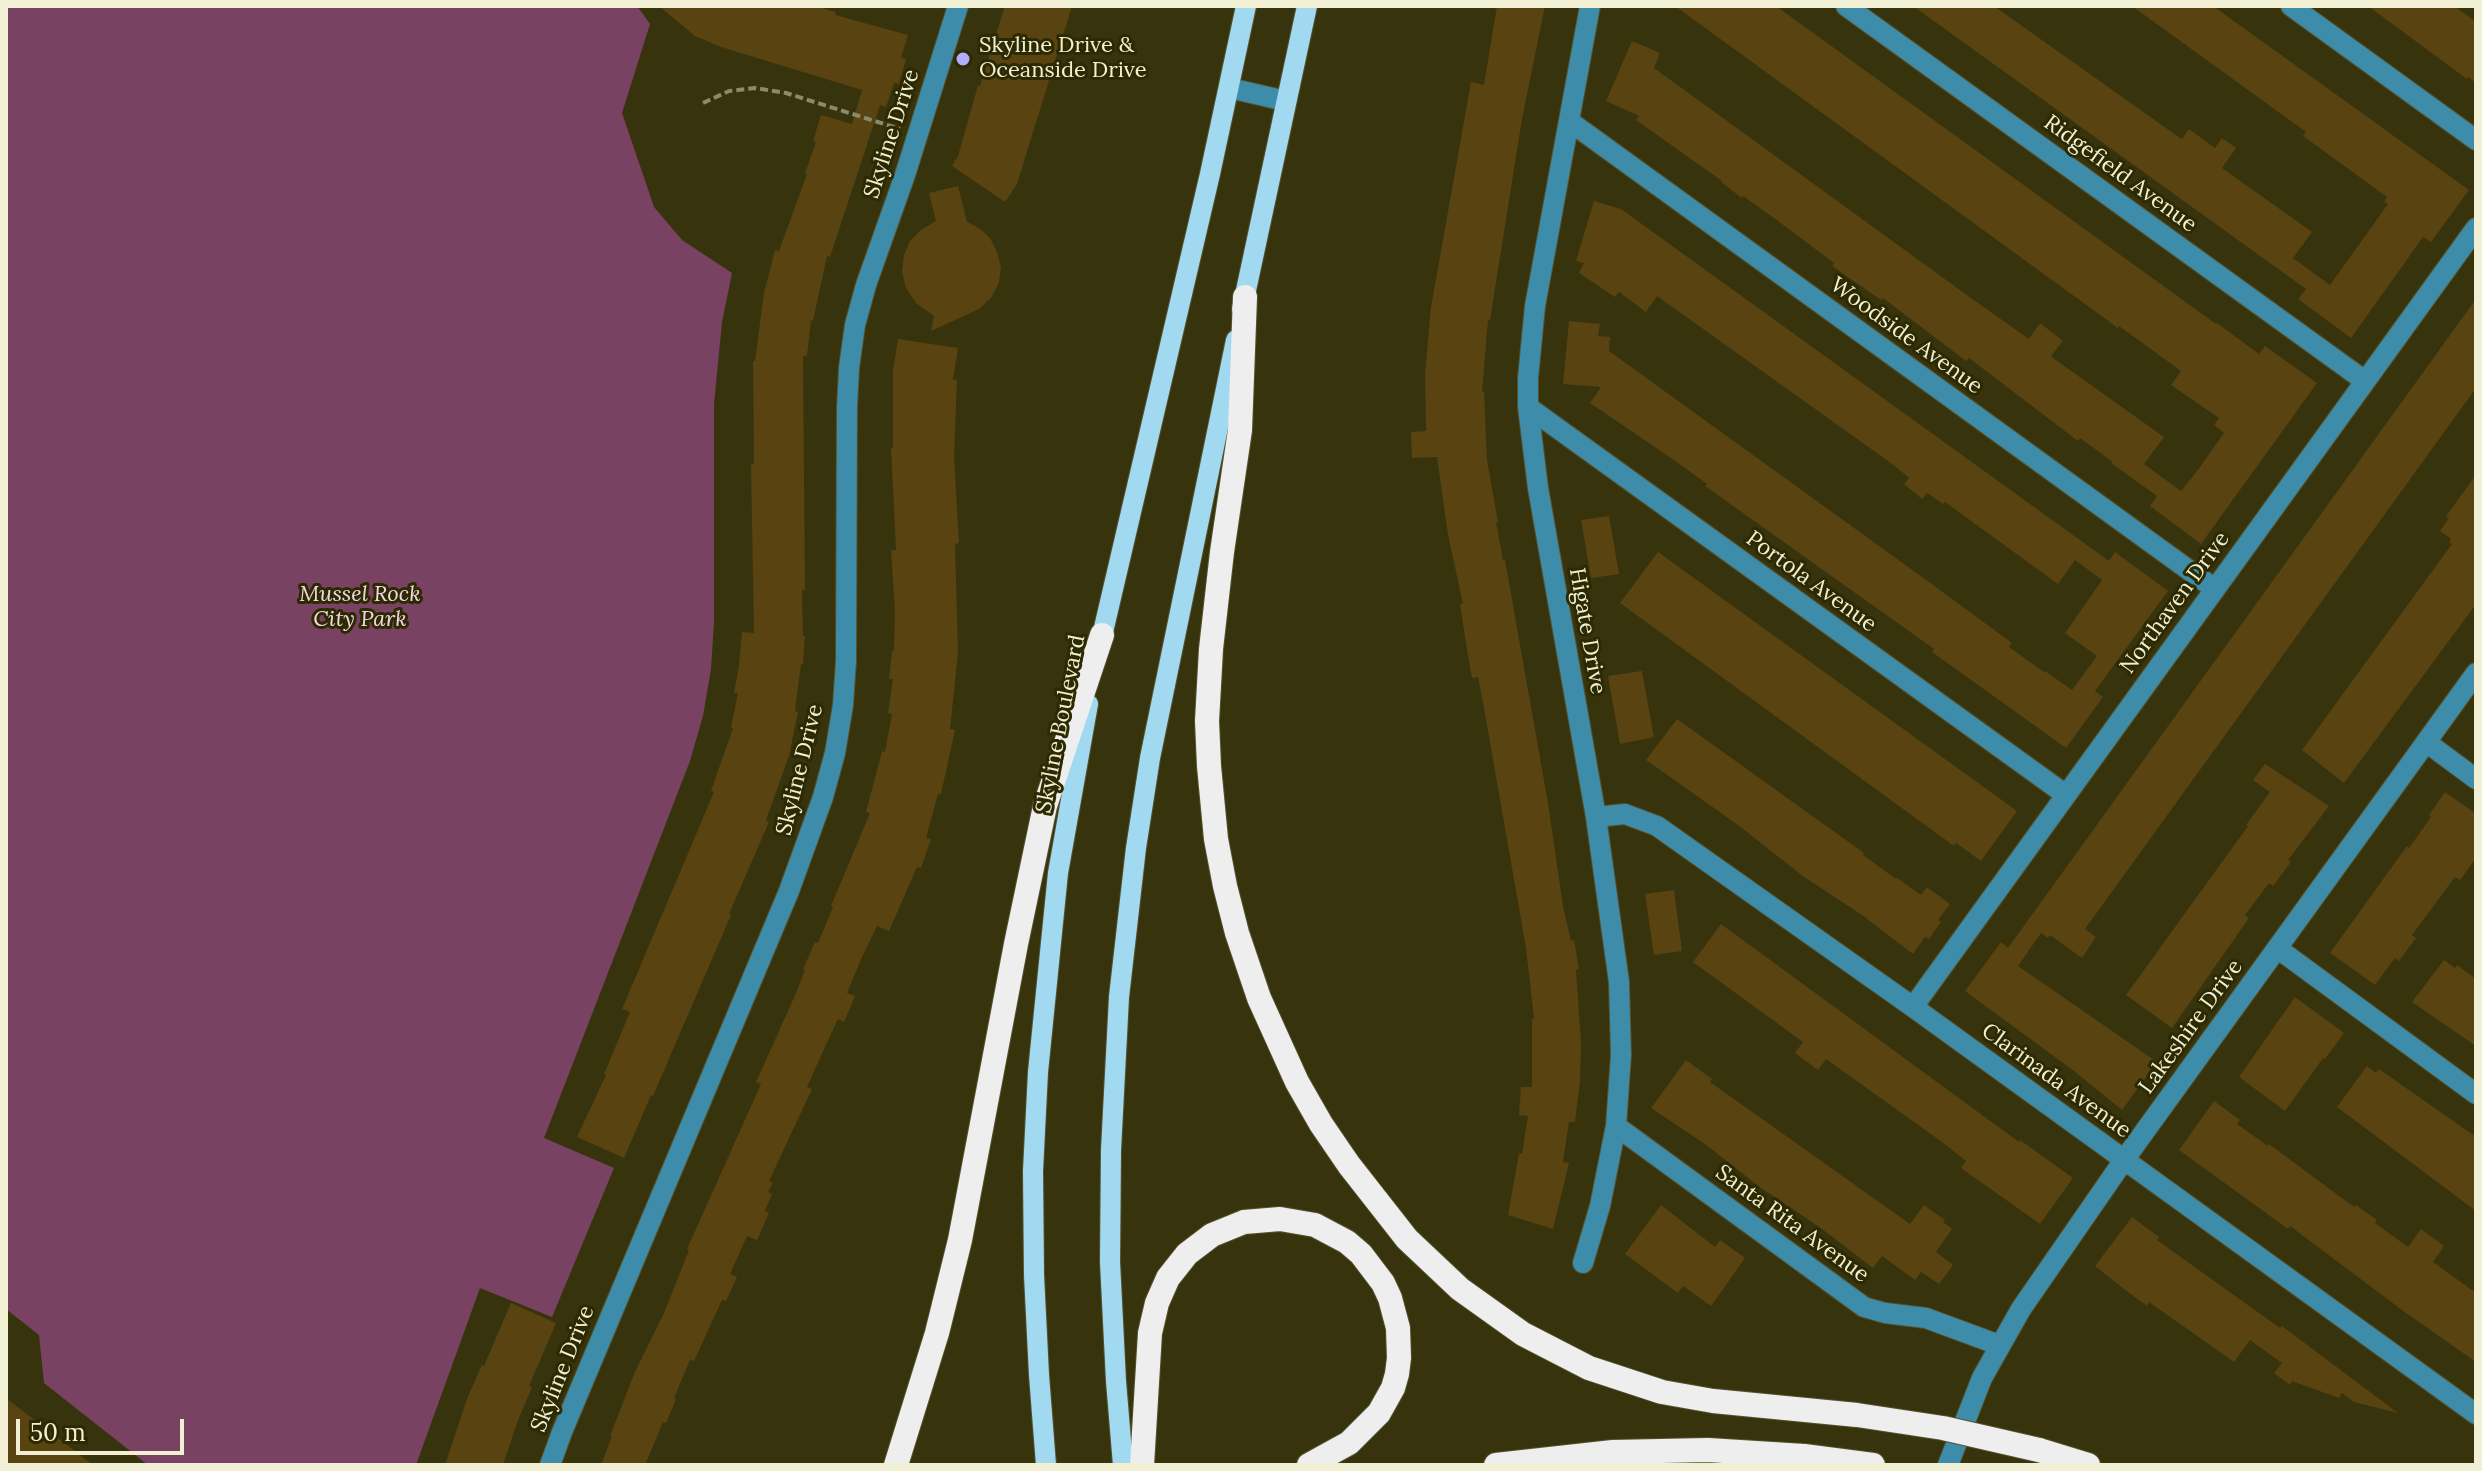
<!DOCTYPE html>
<html>
<head>
<meta charset="utf-8">
<style>
  body { margin:0 }
  #map { position:relative; width:2482px; height:1471px; overflow:hidden; background:#37340d; font-family:Lora,serif }
  canvas { display:block }
  .frame { position:absolute; inset:0; border:8px solid #f1f0d5; pointer-events:none }
  .scale { position:absolute; left:16px; top:1419px; width:168px; height:36px; box-sizing:border-box; border:4px solid #f1f0d5; border-top:0; padding-left:10px; font-size:24px; line-height:28px; white-space:nowrap; color:#f1f0d5; -webkit-text-stroke:6px #2d2a02; paint-order:stroke }
</style>
</head>
<body>
<div id="map">
<canvas width="2482" height="1471"></canvas>
<div class="frame"></div>
<div class="scale">50 m</div>
</div>
<script>
const context = document.querySelector('canvas').getContext('2d');
context.lineJoin = 'round';
function fillPath(path, color) { context.fillStyle = color; context.fill(path, 'evenodd'); }
const poly = rows => new Path2D(rows.map(r => 'M' + r).join(''));
function strokePath(path, color, width, dash) { context.strokeStyle = color; context.lineWidth = width; context.lineCap = dash ? 'butt' : 'round'; context.setLineDash(dash || []); context.stroke(path); }
function drawText(font, color, halo, rows, align = 'center') {
  context.font = font + ' Lora,serif'; context.lineWidth = 6; context.setLineDash([]); context.textBaseline = 'middle'; context.strokeStyle = halo; context.fillStyle = color; for (const [text, x, y, turn = 0] of rows) {
    context.save(); context.translate(x, y); context.rotate((+turn || 0) * Math.PI / 180); context.textAlign = isNaN(turn) ? turn : align; if (halo) context.strokeText(text, 0, 0); context.fillText(text, 0, 0); context.restore();
  }
}
const green = poly([
  [6,6,637,6,650,24,622,113,654,207,682,240,732,273,722,322,714,404,714,622,711,669,703,716,690,761,544,1138,614,1168,552,1317,480,1288,416,1465,148,1465,44,1383,39,1335,6,1309]
]);
const building = poly([
  [659,6,815,6,836,12,835,15,908,35,901,58,906,59,899,84,894,83,886,107,880,105,830,257,827,256,813,321,811,320,807,356,803,356,805,590,802,590,803,636,805,636,803,664,801,664,795,711,798,712,789,756,766,820,769,822,729,914,731,915,653,1096,651,1095,624,1158,577,1137,606,1075,604,1074,630,1012,622,1009,714,792,711,791,733,728,731,727,738,693,734,693,739,665,742,632,754,633,751,464,754,464,753,361,755,361,764,293,775,250,779,251,807,174,805,173,816,142,813,141,821,115,852,124,862,90,721,47,695,36],
  [1005,6,1072,6,1017,184,1005,202,952,166,958,156,978,85,980,86],
  [1497,6,1545,6,1522,119,1490,320,1488,320,1482,392,1484,392,1487,460,1498,522,1496,522,1503,560,1505,560,1548,803,1563,906,1571,941,1574,940,1579,969,1576,970,1581,1043,1580,1081,1575,1122,1569,1122,1563,1162,1569,1163,1553,1229,1508,1215,1519,1153,1522,1154,1528,1116,1519,1115,1521,1087,1532,1087,1532,1019,1534,1018,1526,948,1484,708,1478,677,1472,678,1467,650,1460,604,1463,604,1448,535,1437,457,1412,458,1411,432,1426,431,1425,374,1431,307,1471,82,1484,85],
  [1675,6,1776,6,2216,324,2217,323,2259,354,2265,346,2317,383,2201,544,2150,506,2157,496,2111,463,2113,462,2080,438,2078,441,1969,358,1966,361,1883,298,1881,300,1832,266,1834,263,1778,221,1743,196,1742,198,1721,182,1722,181,1636,120,1639,116,1606,101,1632,41,1660,53,1654,68,1971,298,2029,339,2040,323,2063,341,2051,356,2053,358,2164,437,2144,464,2181,491,2200,467,2224,433,2214,425,2219,418,2171,385,2181,371,2119,326,2118,328],
  [1913,6,1994,6,2180,138,2182,139,2189,129,2215,148,2222,138,2236,148,2222,168,2312,232,2293,258,2330,285,2388,204,2384,202,2387,197,2303,136,2306,132,2132,6,2213,6,2469,190,2431,242,2423,237,2351,338,2298,299,2306,289],
  [2368,6,2454,6,2476,22,2476,83,2468,77,2467,79],
  [958,186,967,222,979,228,990,238,997,252,1001,267,999,282,991,298,979,309,931,331,934,316,916,303,906,288,902,272,904,255,910,241,921,230,936,221,929,193],
  [1594,201,1621,209,2109,561,2115,552,2168,591,2095,691,2103,697,2066,748,1932,652,1934,649,1899,624,1705,486,1707,484,1674,460,1590,403,1601,387,1563,384,1569,321,1600,324,1598,336,1610,337,1609,351,1929,582,2012,643,2009,647,2044,672,2045,671,2072,690,2097,656,2065,633,2102,580,2075,560,2058,584,1945,502,1943,504,1927,493,1922,499,1904,484,1909,478,1895,466,1657,296,1646,312,1619,292,1615,297,1579,273,1584,263,1576,261],
  [2476,299,2476,388,2085,929,2096,937,2082,958,2050,935,2048,938,2041,933,2018,966,2157,1062,2122,1110,2074,1071,1965,991,2001,942,2008,948],
  [898,339,958,348,953,380,957,380,954,457,959,543,955,544,958,653,950,729,955,730,941,794,938,794,926,838,931,839,921,868,917,867,889,931,877,926,862,957,847,993,855,996,844,1022,838,1019,824,1049,807,1087,812,1089,769,1181,773,1182,768,1192,772,1194,765,1211,769,1213,757,1240,747,1236,730,1274,737,1277,726,1301,722,1300,694,1361,690,1360,674,1398,676,1399,666,1423,663,1422,645,1465,601,1465,612,1436,610,1436,634,1374,664,1313,689,1250,687,1249,761,1084,756,1082,797,991,805,969,803,969,815,942,818,943,833,907,831,906,870,813,866,812,882,751,885,752,892,714,888,713,893,679,889,679,892,651,894,651,895,612,891,550,896,550,891,448,893,448,893,371],
  [2476,475,2476,604,2344,783,2302,750,2452,544,2449,542,2451,539,2440,531,2449,518,2446,516],
  [1609,516,1619,574,1591,578,1581,520],
  [1658,552,2017,811,1981,861,1956,843,1954,846,1620,603],
  [1642,671,1654,737,1620,744,1608,676],
  [1677,719,1864,853,1863,855,1896,879,1897,878,1921,895,1927,887,1950,904,1938,920,1941,922,1929,939,1925,937,1913,954,1862,915,1804,877,1738,825,1646,760],
  [2265,764,2329,806,2288,860,2291,862,2273,886,2269,883,2245,915,2249,918,2172,1028,2126,995,2248,826,2246,825,2270,792,2253,780],
  [2445,792,2476,814,2476,858,2460,880,2455,877,2412,935,2416,938,2399,961,2395,958,2375,985,2330,953,2407,846,2409,848,2431,817,2429,815],
  [1674,890,1682,951,1654,955,1645,894],
  [1721,924,2019,1142,2020,1140,2073,1178,2040,1224,1961,1168,1966,1161,1942,1142,1826,1059,1818,1070,1795,1053,1803,1042,1693,962],
  [2444,960,2455,968,2457,965,2476,979,2476,1046,2412,1002],
  [2295,997,2344,1033,2325,1059,2323,1058,2285,1111,2239,1077],
  [1686,1060,1712,1079,1710,1082,1910,1224,1924,1205,1945,1220,1943,1222,1952,1229,1936,1252,1953,1265,1939,1284,1921,1272,1915,1280,1882,1256,1873,1268,1818,1226,1761,1188,1705,1144,1651,1108],
  [2367,1066,2376,1073,2379,1069,2476,1137,2476,1211,2337,1107],
  [2214,1101,2240,1120,2237,1124,2268,1146,2269,1144,2354,1207,2356,1205,2377,1220,2375,1223,2408,1247,2421,1229,2444,1246,2433,1262,2476,1293,2476,1362,2406,1313,2290,1226,2288,1229,2179,1150],
  [1661,1205,1715,1247,1720,1240,1745,1258,1711,1306,1683,1286,1678,1293,1625,1254],
  [2132,1217,2159,1237,2157,1240,2280,1328,2282,1326,2398,1413,2354,1402,2342,1393,2339,1398,2292,1381,2290,1385,2274,1373,2282,1363,2250,1340,2234,1362,2149,1302,2147,1306,2124,1289,2095,1266],
  [511,1303,556,1323,529,1386,532,1387,517,1423,503,1465,445,1465,467,1399,482,1365,484,1366],
  [6,1398,46,1429,93,1465,6,1465]
]);
const path = poly([
  [703,103,729,91,755,88,786,93,900,129]
]);
const minor = poly([
  [1846,6,2365,381],
  [2291,6,2476,140],
  [1229,88,1286,101],
  [1569,121,2215,589],
  [1528,407,2066,795],
  [2426,742,2476,779],
  [1596,817,1625,814,1657,826,1913,1007,2476,1414],
  [2277,948,2476,1094],
  [1913,1007,2476,228],
  [1616,1126,1864,1307,1885,1313,1926,1318,1999,1345],
  [1583,1263,1600,1206,1616,1126,1621,1055,1619,982,1596,817,1538,488,1528,407,1528,378,1535,306,1590,6],
  [550,1465,562,1432,789,891,823,797,835,753,843,705,846,661,847,408,849,368,855,325,866,285,905,175,958,6],
  [1948,1465,1982,1378,2021,1309,2124,1160,2476,673]
]);
const major = poly([
  [1242,309,1307,6],
  [1099,649,1210,174,1246,6],
  [1046,1465,1039,1375,1034,1275,1033,1171,1038,1072,1058,873,1088,704],
  [1123,1465,1116,1381,1110,1262,1111,1150,1119,997,1136,848,1150,758,1236,340]
]);
const highway = poly([
  [1245,297,1240,430,1222,552,1211,649,1207,721,1209,766,1216,839,1225,886,1237,933,1259,998,1297,1082,1321,1124,1349,1165,1407,1239,1460,1289,1523,1334,1589,1368,1662,1392,1713,1401,1857,1415],
  [2039,1450,2088,1465],
  [896,1465,937,1333,960,1240,1016,944,1045,806,1102,635],
  [1142,1465,1150,1333,1157,1303,1168,1278,1187,1254,1212,1235,1244,1222,1280,1219,1315,1225,1347,1242,1361,1254,1383,1283,1390,1298,1398,1328,1399,1358,1397,1374,1393,1388,1379,1413,1349,1443,1309,1465],
  [1496,1465,1613,1452,1708,1450,1804,1456,1873,1465]
]);
const highwayBridge = poly([
  [1857,1415,1943,1428,2039,1450]
]);
const markers = [
  [963,59,8,"#b1adfa"]
];
const poiNames = [
  ["Skyline Drive &",979,46],
  ["Oceanside Drive",979,71]
];
const streetNames = [
  ["Skyline Drive",892,134,-72],
  ["Ridgefield Avenue",2120,174,36],
  ["Woodside Avenue",1906,336,36],
  ["Portola Avenue",1811,582,36],
  ["Northaven Drive",2175,603,-54],
  ["Higate Drive",1587,631,80],
  ["Skyline Boulevard",1061,724,-79],
  ["Skyline Drive",800,770,-76],
  ["Lakeshire Drive",2191,1027,-54],
  ["Clarinada Avenue",2056,1081,36],
  ["Santa Rita Avenue",1792,1224,36],
  ["Skyline Drive",563,1369,-68]
];
const parkNames = [
  ["Mussel Rock",360,595],
  ["City Park",360,620]
];
fillPath(green, '#794262');
fillPath(building, '#584311');
strokePath(minor, '#55522d', 22);
strokePath(major, '#55522d', 22);
strokePath(highway, '#55522d', 26);
strokePath(path, '#8c8a69', 4, [8, 4]);
strokePath(minor, '#3d8ca9', 20);
strokePath(major, '#a1d9f1', 20);
strokePath(highway, '#eee', 24);
strokePath(highwayBridge, '#55522d', 26, []);
strokePath(highwayBridge, '#eee', 24);
for (const [x, y, r, color] of markers) { const dot = new Path2D(); dot.arc(x, y, r, 0, 2 * Math.PI); context.fillStyle = color; context.fill(dot); strokePath(dot, '#2d2a02', 3); }
drawText('22px', '#f1f0d5', '#2d2a02', poiNames, 'left');
drawText('22px', '#f1f0d5', '#2d2a02', streetNames);
drawText('italic 22px', '#f1d7e4', '#2d2a02', parkNames);
</script>
</body>
</html>
